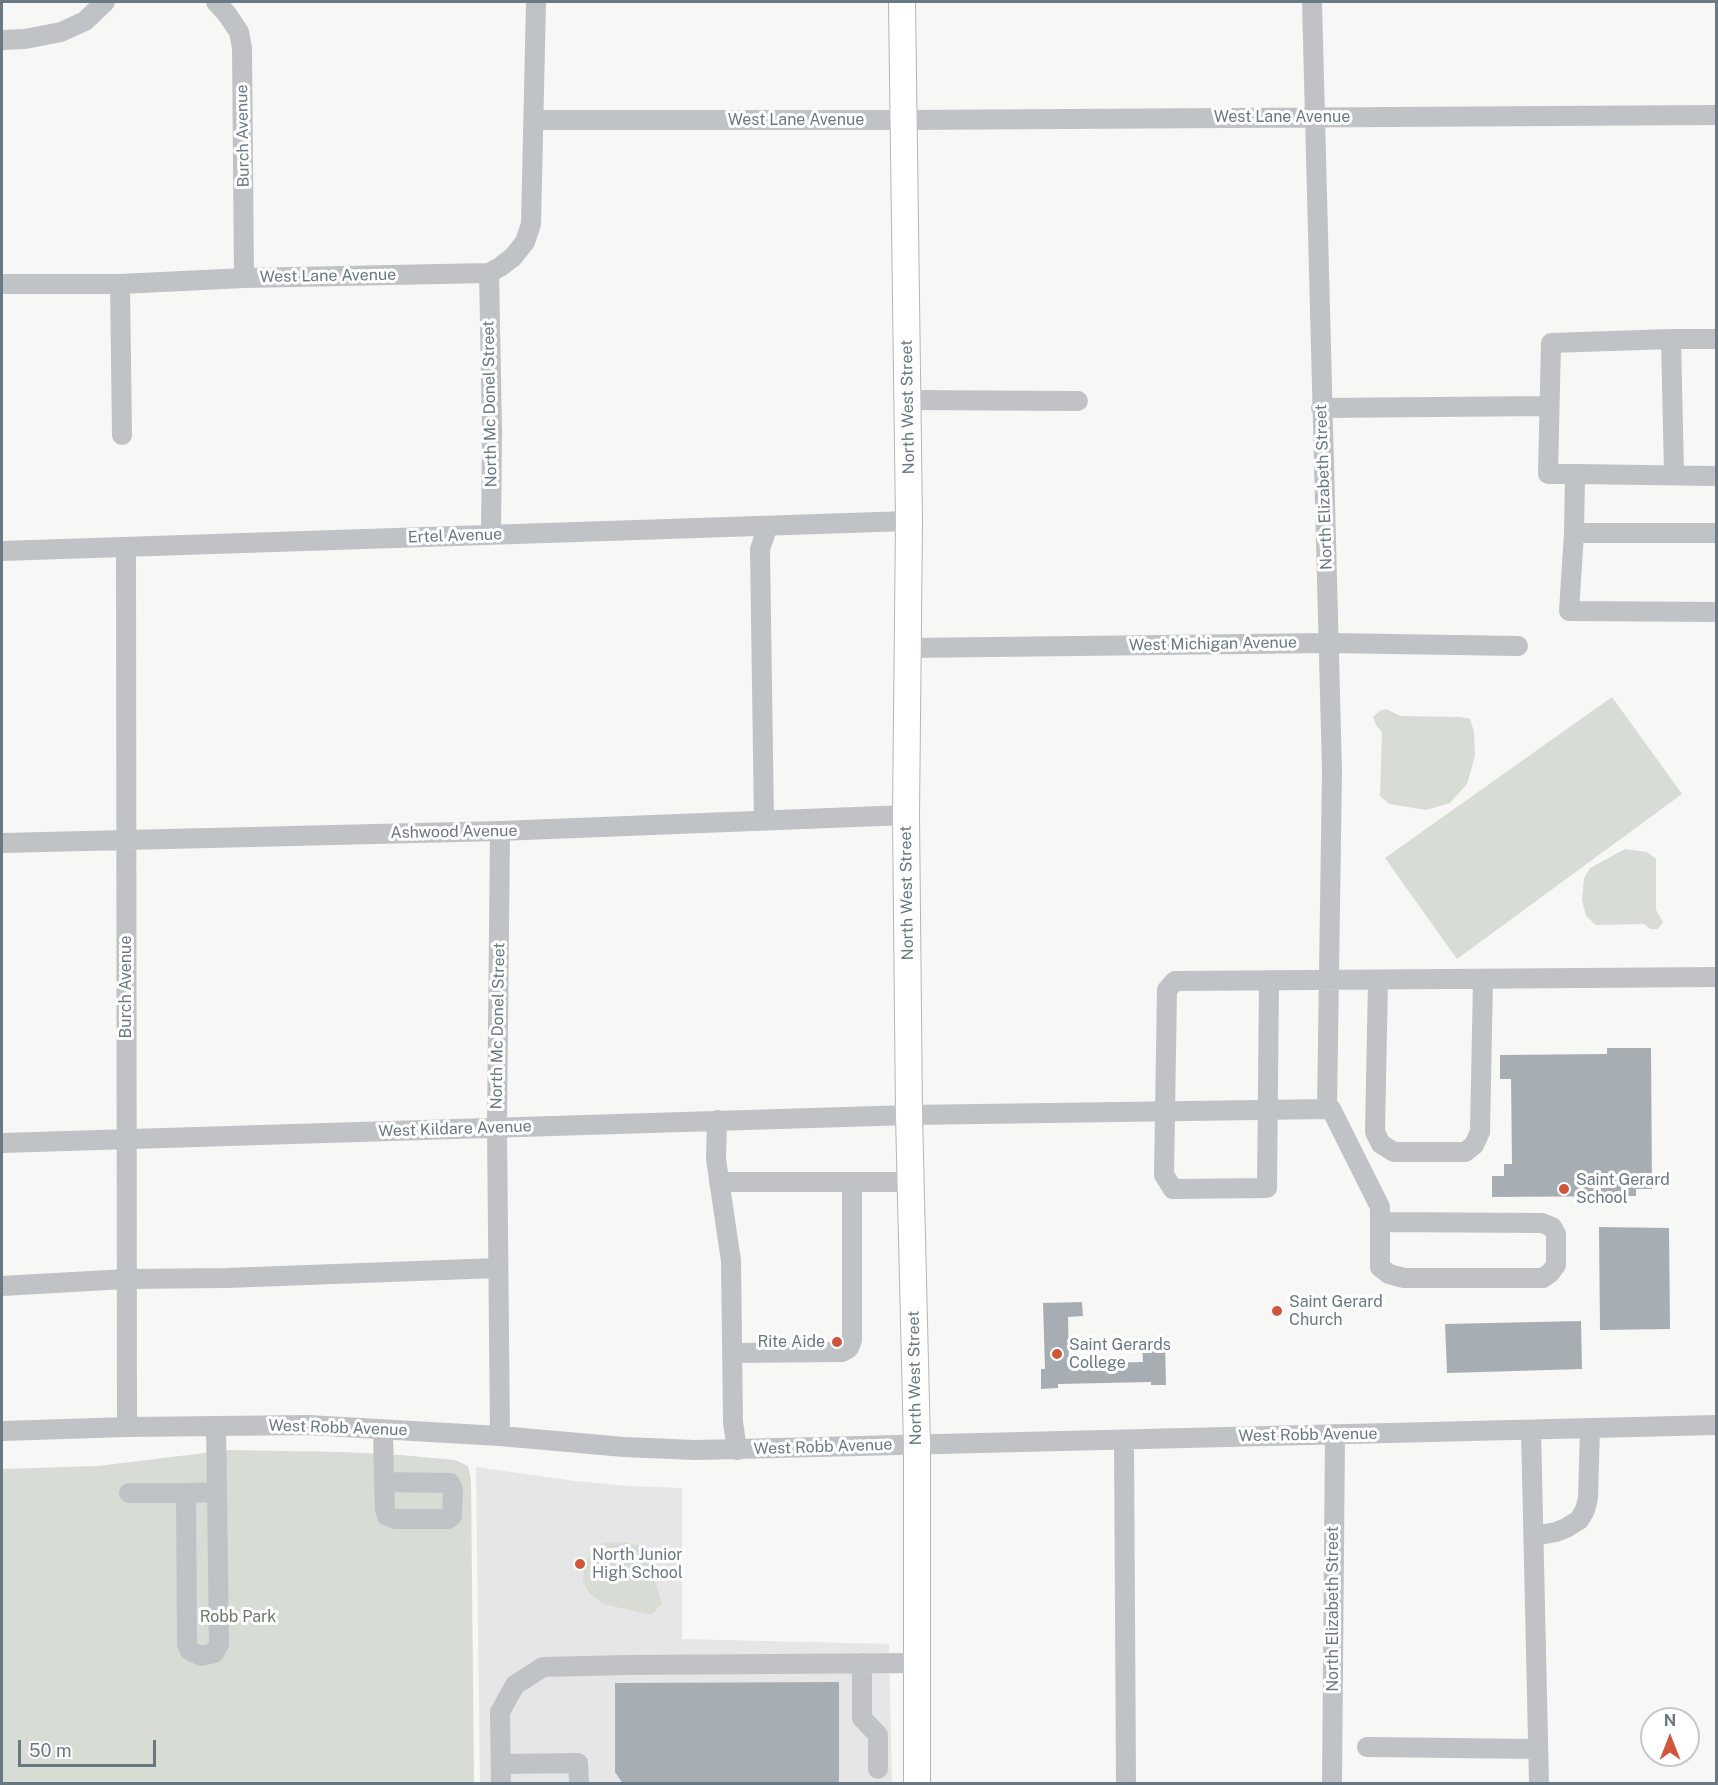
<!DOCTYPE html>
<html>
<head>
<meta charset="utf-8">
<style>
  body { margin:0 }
  #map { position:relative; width:1718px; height:1785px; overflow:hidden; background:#f7f7f5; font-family:"Public Sans",sans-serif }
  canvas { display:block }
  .frame { position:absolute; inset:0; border:3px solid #697983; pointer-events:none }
  .north { position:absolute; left:1640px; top:1707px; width:60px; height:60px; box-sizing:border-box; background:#fff; border:2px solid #c3c9cd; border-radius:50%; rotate:0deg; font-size:16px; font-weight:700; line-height:24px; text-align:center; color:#697983 }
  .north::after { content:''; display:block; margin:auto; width:21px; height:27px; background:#d1553a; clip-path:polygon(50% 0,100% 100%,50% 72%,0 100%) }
  .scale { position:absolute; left:18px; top:1740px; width:138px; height:27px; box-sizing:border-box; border:3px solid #697983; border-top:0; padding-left:8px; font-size:18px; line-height:21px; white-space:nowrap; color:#697983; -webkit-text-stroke:4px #fff; paint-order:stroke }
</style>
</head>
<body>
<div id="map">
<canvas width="1718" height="1785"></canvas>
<div class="frame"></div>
<div class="north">N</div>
<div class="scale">50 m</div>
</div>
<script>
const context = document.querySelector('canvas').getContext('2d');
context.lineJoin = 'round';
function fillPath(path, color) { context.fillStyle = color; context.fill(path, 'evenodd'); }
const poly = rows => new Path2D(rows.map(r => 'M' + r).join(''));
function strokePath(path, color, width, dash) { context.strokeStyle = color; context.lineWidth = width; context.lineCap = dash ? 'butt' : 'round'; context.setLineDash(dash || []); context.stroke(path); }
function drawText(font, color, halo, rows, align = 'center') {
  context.font = font + ' "Public Sans",sans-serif'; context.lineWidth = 6; context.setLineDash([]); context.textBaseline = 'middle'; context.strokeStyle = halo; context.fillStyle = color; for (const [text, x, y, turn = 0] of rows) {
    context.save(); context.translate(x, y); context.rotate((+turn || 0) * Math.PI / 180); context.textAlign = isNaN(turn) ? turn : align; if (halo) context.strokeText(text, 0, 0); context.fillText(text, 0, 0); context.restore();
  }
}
const built = poly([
  [476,1467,575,1481,629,1486,682,1488,682,1639,889,1644,892,1783,480,1783]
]);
const green = poly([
  [1612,697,1682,794,1457,959,1385,858],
  [1386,709,1400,716,1460,717,1470,719,1474,732,1475,756,1467,784,1450,803,1426,810,1389,804,1380,796,1382,732,1376,725,1373,717,1379,711],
  [1625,849,1647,852,1656,859,1656,910,1663,922,1658,929,1650,929,1644,924,1596,925,1586,916,1582,900,1584,878,1590,868],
  [229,1450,342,1452,400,1455,455,1460,468,1466,471,1480,474,1783,2,1783,2,1469,98,1466],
  [623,1542,639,1546,648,1557,662,1604,651,1615,604,1604,590,1594,583,1582,584,1567,592,1550,603,1543]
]);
const building = poly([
  [1607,1048,1651,1048,1652,1189,1636,1189,1636,1196,1492,1197,1492,1176,1504,1176,1504,1164,1512,1164,1511,1079,1500,1079,1500,1055,1607,1054],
  [1599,1227,1669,1228,1670,1329,1600,1330],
  [1082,1302,1083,1316,1068,1317,1069,1364,1143,1362,1142,1345,1165,1345,1166,1385,1151,1385,1151,1382,1058,1384,1058,1388,1041,1389,1041,1369,1045,1369,1043,1303],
  [1581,1321,1582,1369,1447,1373,1445,1324],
  [839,1682,839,1784,623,1784,615,1772,615,1683]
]);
const minor = poly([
  [216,2,227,14,239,32,242,48,244,278],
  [1312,2,1332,771,1327,1109],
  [2,40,25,39,61,32,85,21,105,2],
  [535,120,904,120,1716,115],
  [489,273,492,431,491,534],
  [2,284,120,284,244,278,489,273,500,267,513,257,525,242,531,224,536,2],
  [120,284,122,435],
  [908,400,1078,401],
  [1321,408,1549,406],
  [1575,474,1548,474,1551,343,1671,339],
  [1674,474,1671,339,1716,339],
  [1716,476,1575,474,1574,533,1569,611,1716,612],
  [1574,533,1716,533],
  [126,548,127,1427],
  [2,551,909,521],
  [908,648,1329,643,1518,646],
  [764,821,760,549,768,526],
  [500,831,497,1128,500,1436],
  [2,843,500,831,906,815],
  [1269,980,1267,1188,1173,1189,1164,1175,1167,990,1175,981,1716,977],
  [1378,980,1375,1132,1381,1144,1394,1152,1465,1152,1474,1145,1480,1132,1483,980],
  [717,1120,716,1159,731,1261,733,1422,737,1450],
  [2,1143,909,1115,1327,1109,1331,1109,1380,1207,1380,1267,1389,1274,1404,1278,1543,1278,1550,1273,1556,1265,1556,1234,1552,1227,1542,1223,1380,1222],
  [719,1182,911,1182],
  [2,1286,126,1279,226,1278,498,1268],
  [732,1353,842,1352,849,1348,852,1340,852,1182],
  [216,1426,217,1492,219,1644,214,1653,201,1656,190,1651,187,1644,186,1493,217,1492],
  [383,1429,384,1482,385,1509,387,1516,395,1519,448,1519,452,1516,453,1489,450,1483,384,1482],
  [1531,1430,1539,1784],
  [2,1431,127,1427,308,1425,500,1436,624,1447,695,1450,1716,1425],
  [1124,1440,1126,1784],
  [129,1493,186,1493],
  [1534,1536,1556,1532,1566,1528,1579,1520,1585,1510,1588,1498,1590,1428],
  [862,1663,862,1718,878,1735,878,1769],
  [1367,1747,1538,1749],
  [501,1764,578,1763,579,1784],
  [501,1784,500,1712,515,1685,543,1667,627,1665,917,1663],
  [1332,1784,1335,1434]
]);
const major = poly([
  [902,2,909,521,906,815,909,1115,917,1445,917,1784]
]);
const markers = [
  [1564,1189,6,"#d1553a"],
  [1277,1311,6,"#d1553a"],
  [837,1342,6,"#d1553a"],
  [1057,1354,6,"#d1553a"],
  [580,1564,6,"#d1553a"]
];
const streetNames = [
  ["West Lane Avenue",1282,117],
  ["West Lane Avenue",796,120],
  ["Burch Avenue",243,136,-91],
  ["West Lane Avenue",328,276,-1],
  ["North Mc Donel Street",490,404,-91],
  ["North West Street",908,407,-91],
  ["North Elizabeth Street",1324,487,-92],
  ["Ertel Avenue",455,536,-2],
  ["West Michigan Avenue",1213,644,-1],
  ["Ashwood Avenue",454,832,-1],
  ["North West Street",907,893,-91],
  ["Burch Avenue",126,987,-90],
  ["North Mc Donel Street",498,1026,-89],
  ["West Kildare Avenue",455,1129,-2],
  ["North West Street",915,1378,-91],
  ["West Robb Avenue",338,1428,2],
  ["West Robb Avenue",1308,1435,-1],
  ["West Robb Avenue",823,1447,-2],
  ["North Elizabeth Street",1333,1609,-90]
];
const poiNames = [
  ["Saint Gerard",1576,1180],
  ["School",1576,1198],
  ["Saint Gerard",1289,1302],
  ["Church",1289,1320],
  ["Rite Aide",825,1342,"right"],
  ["Saint Gerards",1069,1345],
  ["College",1069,1363],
  ["North Junior",592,1555],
  ["High School",592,1573]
];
const parkNames = [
  ["Robb Park",238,1617]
];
fillPath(built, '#e5e6e5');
fillPath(green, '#d7dcd4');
fillPath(building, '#a7aeb3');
strokePath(major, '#b2b7ba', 28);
strokePath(minor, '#bfc3c6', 20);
strokePath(major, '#fff', 26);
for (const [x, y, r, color] of markers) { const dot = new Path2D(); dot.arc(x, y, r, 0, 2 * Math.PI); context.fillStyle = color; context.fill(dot); strokePath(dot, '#fff', 2); }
drawText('16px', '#697983', '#fff', streetNames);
drawText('16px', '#697983', '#fff', poiNames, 'left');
drawText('16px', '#6c7a67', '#fff', parkNames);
</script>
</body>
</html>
